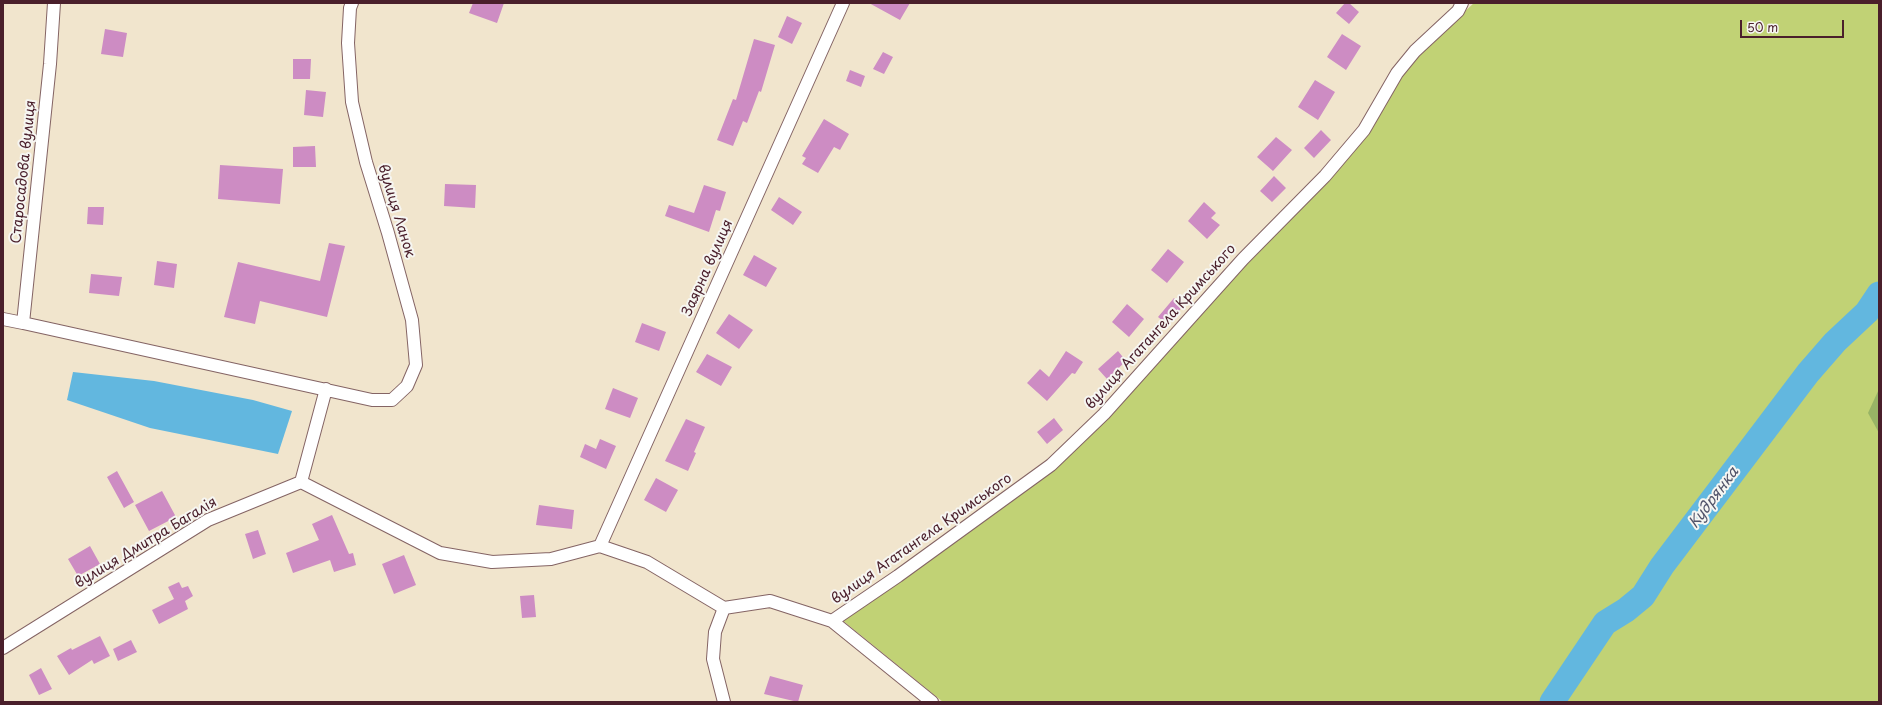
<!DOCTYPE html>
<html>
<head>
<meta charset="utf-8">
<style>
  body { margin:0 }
  #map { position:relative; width:1882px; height:705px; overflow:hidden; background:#f1e5cd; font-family:"Playpen Sans",sans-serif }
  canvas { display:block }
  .frame { position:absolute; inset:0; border:4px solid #4a1f2b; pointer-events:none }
  .scale { position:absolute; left:1740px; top:20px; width:104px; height:18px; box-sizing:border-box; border:2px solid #4a1f2b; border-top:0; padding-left:5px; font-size:12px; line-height:14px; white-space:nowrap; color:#4a1f2b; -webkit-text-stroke:3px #f6f6f2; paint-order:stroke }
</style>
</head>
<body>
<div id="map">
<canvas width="1882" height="705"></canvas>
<div class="frame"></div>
<div class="scale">50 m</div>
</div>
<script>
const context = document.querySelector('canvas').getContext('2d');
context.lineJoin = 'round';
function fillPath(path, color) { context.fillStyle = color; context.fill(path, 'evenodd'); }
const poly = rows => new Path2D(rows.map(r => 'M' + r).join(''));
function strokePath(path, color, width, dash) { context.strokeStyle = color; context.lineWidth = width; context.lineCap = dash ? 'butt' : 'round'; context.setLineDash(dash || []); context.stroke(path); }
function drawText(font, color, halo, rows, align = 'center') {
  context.font = font + ' "Playpen Sans",sans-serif'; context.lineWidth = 4; context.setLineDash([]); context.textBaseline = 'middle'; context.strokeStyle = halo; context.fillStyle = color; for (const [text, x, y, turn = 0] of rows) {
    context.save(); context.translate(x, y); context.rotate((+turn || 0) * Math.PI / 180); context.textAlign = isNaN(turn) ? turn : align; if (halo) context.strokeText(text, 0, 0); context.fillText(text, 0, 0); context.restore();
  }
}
const green = poly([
  [1474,3,1879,3,1879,702,943,702,842,620,1054,467,1246,262,1328,179,1418,54]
]);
const forest = poly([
  [1879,389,1879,433,1868,413]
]);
const water = poly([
  [73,372,154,381,253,400,292,411,278,454,150,428,67,400]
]);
const river = poly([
  [1552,702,1605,623,1626,610,1643,596,1662,566,1808,373,1835,342,1867,312,1879,294]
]);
const building = poly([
  [473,3,504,3,497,23,469,13],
  [869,3,910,3,900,20],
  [1345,3,1349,3,1359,12,1349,24,1336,13],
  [787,16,802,23,792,44,778,37],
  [105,29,127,33,123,57,101,54],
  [1342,34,1361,46,1346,70,1327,57],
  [754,39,775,45,761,92,759,91,747,123,743,121,733,146,717,140,733,99,736,100],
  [883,52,893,57,884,74,873,69],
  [293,59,311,59,310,79,293,79],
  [850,70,865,76,861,87,846,81],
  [1315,80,1335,92,1318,120,1298,107],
  [306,90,326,92,323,117,304,115],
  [824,119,849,134,840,150,834,147,818,173,802,164,806,158,802,156],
  [1321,130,1331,140,1314,158,1304,148],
  [1276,137,1292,150,1273,171,1257,157],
  [315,146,316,167,293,167,293,147],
  [220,165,283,169,280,204,218,199],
  [1274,176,1286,188,1272,202,1260,191],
  [445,184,476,185,475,208,444,206],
  [704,185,726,192,720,211,716,210,709,232,665,216,669,205,694,213],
  [779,197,802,212,793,225,771,210],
  [1204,202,1216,213,1211,218,1220,225,1207,239,1188,221],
  [88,207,104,207,103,225,87,224],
  [329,243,345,246,327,317,260,301,255,324,224,317,238,262,320,281],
  [1168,249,1184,262,1167,283,1151,270],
  [754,255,777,268,766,287,743,275],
  [157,261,177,264,174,288,154,285],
  [91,274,122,277,119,296,89,293],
  [1174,298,1183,306,1168,325,1158,317],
  [1127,304,1144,319,1129,337,1112,322],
  [729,314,753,330,739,349,716,333],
  [642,323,666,332,659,351,635,342],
  [1066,351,1083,362,1075,374,1072,373,1047,401,1027,383,1040,369,1049,377],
  [1118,351,1126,361,1107,379,1098,369],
  [707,354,732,367,721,386,696,372],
  [613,388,638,398,630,418,605,409],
  [1054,418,1063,430,1047,444,1037,432],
  [686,419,705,427,694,452,696,453,688,471,665,461],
  [600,439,616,446,606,469,580,457,585,444,596,449],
  [117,471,134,502,124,508,107,477],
  [656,478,678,490,666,512,644,500],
  [162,491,176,517,149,531,135,505],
  [539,505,574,510,572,529,536,525],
  [332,515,349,554,353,553,356,565,334,572,330,560,293,573,286,553,319,540,312,524],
  [258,530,266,554,253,559,245,534],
  [90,546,100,564,78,576,68,559],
  [404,555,416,585,394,594,382,564],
  [179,582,182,588,188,586,193,596,185,601,188,609,159,624,152,610,174,599,168,587],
  [534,595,536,617,522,618,520,596],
  [100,636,110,656,94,664,92,660,69,675,57,656,71,648,72,650],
  [131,640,137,652,118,661,113,649],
  [41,668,52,689,39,695,29,675],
  [770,676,803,685,798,702,764,694]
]);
const street = poly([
  [3,319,23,323,50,64,54,3],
  [23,323,372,400,392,400,407,386,416,365,412,320,388,233,366,162,352,102,348,43,350,8,352,3],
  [301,482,326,389],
  [600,546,843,3],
  [832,621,898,576,1051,465,1104,414,1243,259,1325,176,1364,130,1397,73,1415,51,1458,11,1462,3],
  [3,648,208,520,301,482,440,553,492,562,551,559,600,546,647,562,724,608,770,601,832,621,932,702],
  [724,702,713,659,715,632,724,608]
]);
const streetNames = [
  ["Старосадова вулиця",24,172,-84],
  ["вулиця Ланок",396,211,73],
  ["Заярна вулиця",708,268,-66],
  ["вулиця Агатангела Кримського",1161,327,-48],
  ["вулиця Агатангела Кримського",922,539,-35],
  ["вулиця Дмитра Багалія",146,543,-31]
];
const waterNames = [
  ["Кудрянка",1714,498,-53]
];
fillPath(green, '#c1d275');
fillPath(forest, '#98b466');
fillPath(water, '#62b7df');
strokePath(river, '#62b7df', 25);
fillPath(building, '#cd8cc3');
strokePath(street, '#846464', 14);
strokePath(street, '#fff', 12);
drawText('14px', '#4a1f2b', '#f6f6f2', streetNames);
drawText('italic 15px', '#52546a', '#f6f6f2', waterNames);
</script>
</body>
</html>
